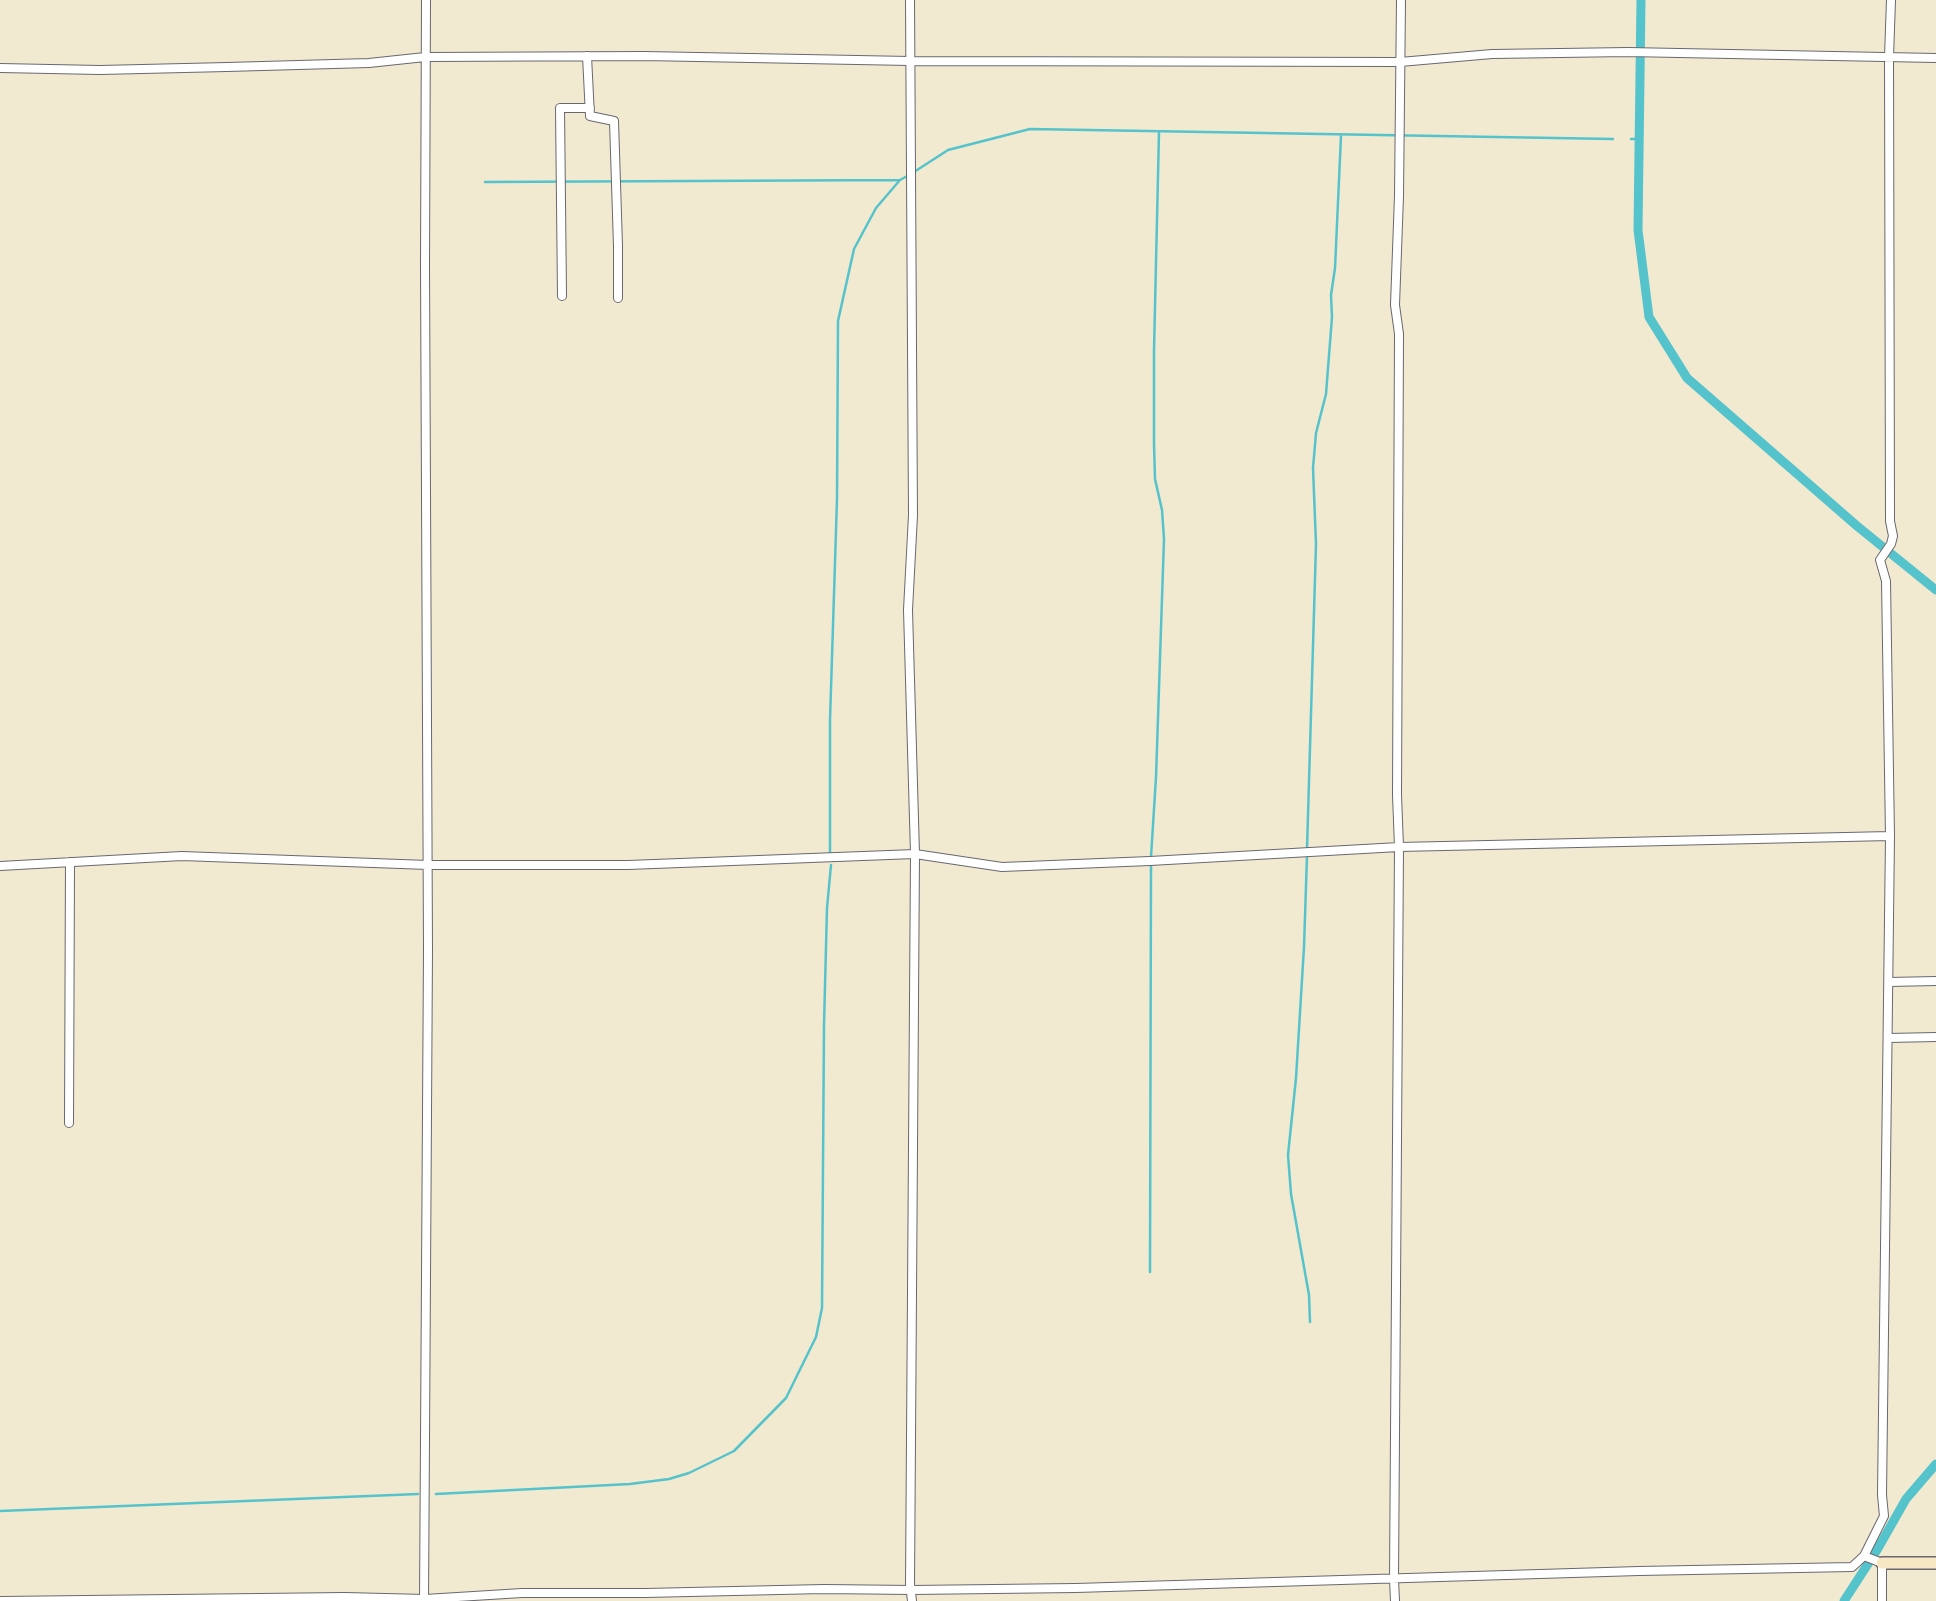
<!DOCTYPE html>
<html>
<head>
<meta charset="utf-8">
<style>
  body { margin:0 }
  canvas { display:block; background:#f1e9d0 }
</style>
</head>
<body>
<canvas width="1936" height="1601"></canvas>
<script>
const context = document.querySelector('canvas').getContext('2d');
context.lineJoin = 'round';
const poly = rows => new Path2D(rows.map(r => 'M' + r).join(''));
function strokePath(path, color, width, dash) { context.strokeStyle = color; context.lineWidth = width; context.lineCap = dash ? 'butt' : 'round'; context.setLineDash(dash || []); context.stroke(path); }
const stream = poly([
  [1631,139,1639,139],
  [914,172,948,150,1030,129,1613,139],
  [485,182,900,180],
  [1307,849,1316,544,1313,468,1316,433,1326,394,1332,317,1331,295,1335,268,1341,136],
  [830,853,830,720,837,499,838,321,854,249,876,208,900,180,909,175],
  [1307,856,1304,947,1296,1078,1288,1155,1291,1194,1309,1295,1310,1322],
  [1151,857,1156,777,1164,539,1162,510,1155,479,1154,444,1154,350,1159,132],
  [1150,1272,1151,865],
  [436,1494,630,1484,669,1479,689,1473,734,1451,786,1398,816,1337,822,1308,824,1025,827,908,831,865],
  [0,1511,418,1494]
]);
const canal = poly([
  [1641,0,1638,230,1649,317,1687,378,1857,526,1936,590],
  [1844,1601,1877,1550,1906,1499,1936,1464]
]);
const street = poly([
  [910,0,913,515,908,610,915,854,1002,867,1150,861,1399,847,1397,795,1399,334,1395,305,1399,196,1401,0],
  [587,56,590,116,614,121,618,246,618,298],
  [0,68,100,70,227,67,369,63,425,57,644,56,910,61,1400,62,1492,54,1628,52,1936,58],
  [562,296,560,108,590,108],
  [0,866,182,856,428,865,628,865,915,854,910,1584,912,1601],
  [1889,982,1936,981],
  [1888,1038,1936,1037],
  [69,1123,70,862],
  [1864,1556,1882,1563,1882,1601],
  [0,1601,345,1597,425,1599,522,1593,645,1593,824,1589,912,1590,1076,1588,1639,1571,1852,1567,1864,1556,1884,1516,1882,1495,1890,836,1886,581,1880,560,1891,544,1893,536,1890,521,1889,57,1891,0],
  [424,1601,428,950,425,266,426,0],
  [1395,1601,1394,1579,1399,847,1890,836]
]);
const secondary = poly([
  [1882,1563,1936,1563]
]);
strokePath(stream, '#55c3cb', 2.5);
strokePath(canal, '#55c3cb', 9);
strokePath(street, '#6a686f', 10);
strokePath(secondary, '#6a686f', 14);
strokePath(street, '#fff', 8);
strokePath(secondary, '#f9e7c3', 11);
</script>
</body>
</html>
